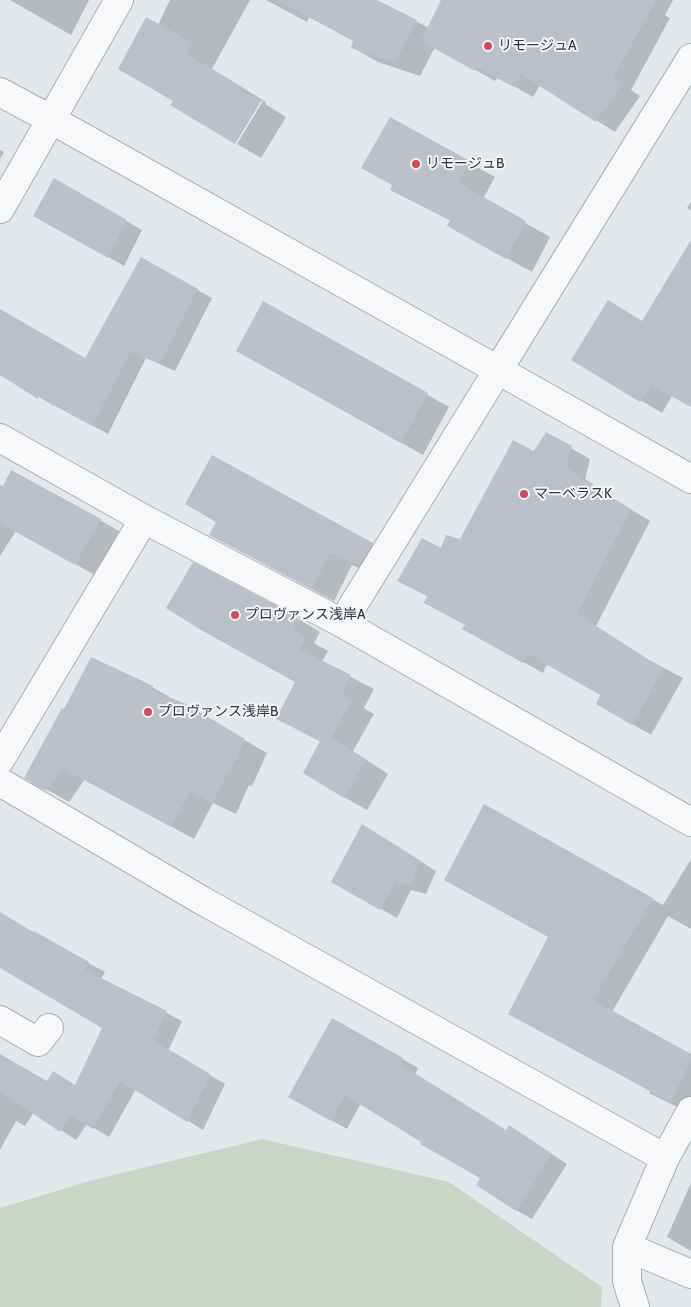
<!DOCTYPE html>
<html>
<head>
<meta charset="utf-8">
<style>
  body { margin:0 }
  canvas { display:block; background:#e4e7ec }
</style>
</head>
<body>
<canvas width="691" height="1307"></canvas>
<script>
const context = document.querySelector('canvas').getContext('2d');
context.lineJoin = 'round';
function fillPath(path, color) { context.fillStyle = color; context.fill(path, 'evenodd'); }
const poly = rows => new Path2D(rows.map(r => 'M' + r).join(''));
function strokePath(path, color, width, dash) { context.strokeStyle = color; context.lineWidth = width; context.lineCap = dash ? 'butt' : 'round'; context.setLineDash(dash || []); context.stroke(path); }
function drawText(font, color, halo, rows, align = 'center') {
  context.font = font + ' Cabin,"Noto Sans JP",sans-serif'; context.lineWidth = 4; context.setLineDash([]); context.textBaseline = 'middle'; context.strokeStyle = halo; context.fillStyle = color; for (const [text, x, y, turn = 0] of rows) {
    context.save(); context.translate(x, y); context.rotate((+turn || 0) * Math.PI / 180); context.textAlign = isNaN(turn) ? turn : align; if (halo) context.strokeText(text, 0, 0); context.fillText(text, 0, 0); context.restore();
  }
}
const green = poly([
  [262,1139,449,1182,602,1287,601,1307,0,1307,0,1208,93,1180]
]);
const shadow = poly([
  [10,0,89,0,71,35],
  [170,0,250,0,212,69,266,102,265,104,286,117,261,158,237,144,263,101,260,101,235,142,175,100,158,25],
  [266,0,375,0,429,28,443,0,673,0,665,15,670,18,631,90,640,96,615,132,540,85,533,97,498,77,495,81,435,47,420,76,378,62,352,47,354,41,309,17,307,22],
  [390,119,495,177,483,199,550,237,532,272,474,240,451,221,391,190,393,185],
  [0,150,4,152,0,159],
  [54,180,142,230,124,266,35,215],
  [691,202,691,211,687,208],
  [691,242,691,406,672,396,662,413,572,359,643,322],
  [141,259,212,298,175,371,146,358,108,434,54,405,54,406,0,373,0,310,85,359],
  [264,303,449,407,423,455,259,363],
  [546,434,590,459,585,479,593,484,592,486,650,521,596,626,649,660,683,678,651,735,597,703,602,695,547,664,543,673,483,639,466,625,442,550,461,540,535,452],
  [213,457,394,557,381,577,352,565,334,601,210,535,218,522],
  [0,485,100,520,124,534,100,578,16,531,0,556],
  [297,618,320,632,314,643,328,651,322,662,374,689,364,708,374,714,353,751,388,774,367,810,344,797,321,742,278,719,297,682,226,643],
  [152,687,267,753,252,786,249,785,236,814,213,803,194,839,85,779,69,802,26,778],
  [484,806,663,905,691,859,691,929,668,916,612,1012,691,1055,691,1114,649,1093,650,1091,550,937],
  [378,835,436,871,426,894,411,890,397,918,333,882],
  [0,913,34,934,105,972,101,979,182,1021,168,1051,225,1084,203,1130,136,1089,109,1137,87,1124,76,1140,34,1112,25,1126,16,1121,0,1150,0,1055,48,1082,76,1086,104,1027,0,963],
  [333,1019,418,1068,415,1075,507,1131,525,1136,567,1164,532,1219,516,1210,482,1178,361,1103,347,1129,290,1097],
  [691,1183,691,1251,667,1237]
]);
const building = poly([
  [278,0,377,0,417,20,395,63,351,48,353,41],
  [441,0,656,0,613,78,622,84,596,122,521,74,514,87,478,68,475,71,421,41],
  [146,17,193,43,187,54,242,87,240,90,261,101,235,144,170,105,173,101,118,69],
  [390,117,470,161,459,183,526,221,506,259,447,226,450,220,390,190,392,185,361,168],
  [54,178,127,220,108,258,33,216],
  [691,240,691,407,651,385,640,402,571,360,608,300,642,321],
  [141,257,198,289,160,364,131,351,92,426,39,397,38,399,0,375,0,309,85,358],
  [263,301,428,393,401,443,236,351],
  [546,432,572,446,566,467,575,472,574,474,631,509,577,614,663,669,632,725,596,704,600,695,528,654,523,663,462,629,465,625,424,603,427,596,397,581,422,538,441,548,446,535,460,539,513,440,534,451],
  [212,455,373,543,359,565,330,553,312,589,209,535,216,522,185,504],
  [11,470,101,519,75,565,0,523,0,492],
  [193,562,298,617,292,629,306,637,299,649,351,675,342,694,352,700,331,737,366,760,344,798,303,773,320,741,276,719,295,682,201,630,166,608],
  [91,657,153,686,151,690,186,704,245,739,229,774,227,773,213,803,190,791,171,827,62,768,46,791,24,778,62,708,64,709],
  [484,804,653,898,593,1000,691,1054,691,1061,670,1102,508,1014,548,937,444,880],
  [362,824,421,861,410,886,395,882,380,910,331,882],
  [0,912,33,932,34,931,89,962,85,970,167,1011,153,1040,210,1074,187,1122,120,1081,93,1129,71,1115,60,1132,0,1091,0,1054,47,1081,53,1071,75,1085,102,1028,0,968],
  [332,1018,403,1058,400,1064,506,1130,509,1125,552,1154,516,1211,476,1185,480,1178,420,1144,421,1142,345,1095,331,1121,288,1097]
]);
const minor = poly([
  [0,209,119,0],
  [0,438,144,519,342,623,691,822],
  [342,623,498,370,691,479],
  [0,760,144,519],
  [0,782,203,901,665,1158],
  [0,1020,38,1042,49,1028],
  [627,1247,691,1274],
  [635,1307,627,1281,627,1247,665,1158,691,1111]
]);
const tertiary = poly([
  [0,92,52,120,498,370,691,58]
]);
const markers = [
  [488,46,5,"#d1495b"],
  [416,164,5,"#d1495b"],
  [524,494,5,"#d1495b"],
  [235,615,5,"#d1495b"],
  [148,712,5,"#d1495b"]
];
const poiNames = [
  ["リモージュA",498,46],
  ["リモージュB",426,164],
  ["マーベラスK",534,494],
  ["プロヴァンス浅岸A",245,615],
  ["プロヴァンス浅岸B",158,712]
];
fillPath(green, '#c9d6c5');
fillPath(shadow, '#0003');
fillPath(building, '#bbc0ca');
strokePath(minor, '#a9aeb7', 30);
strokePath(tertiary, '#a9aeb7', 30);
strokePath(minor, '#f7f8fa', 28);
strokePath(tertiary, '#f7f8fa', 28);
for (const [x, y, r, color] of markers) { const dot = new Path2D(); dot.arc(x, y, r, 0, 2 * Math.PI); context.fillStyle = color; context.fill(dot); strokePath(dot, '#f4f6f9', 2); }
drawText('14px', '#2b3445', '#f4f6f9', poiNames, 'left');
</script>
</body>
</html>
